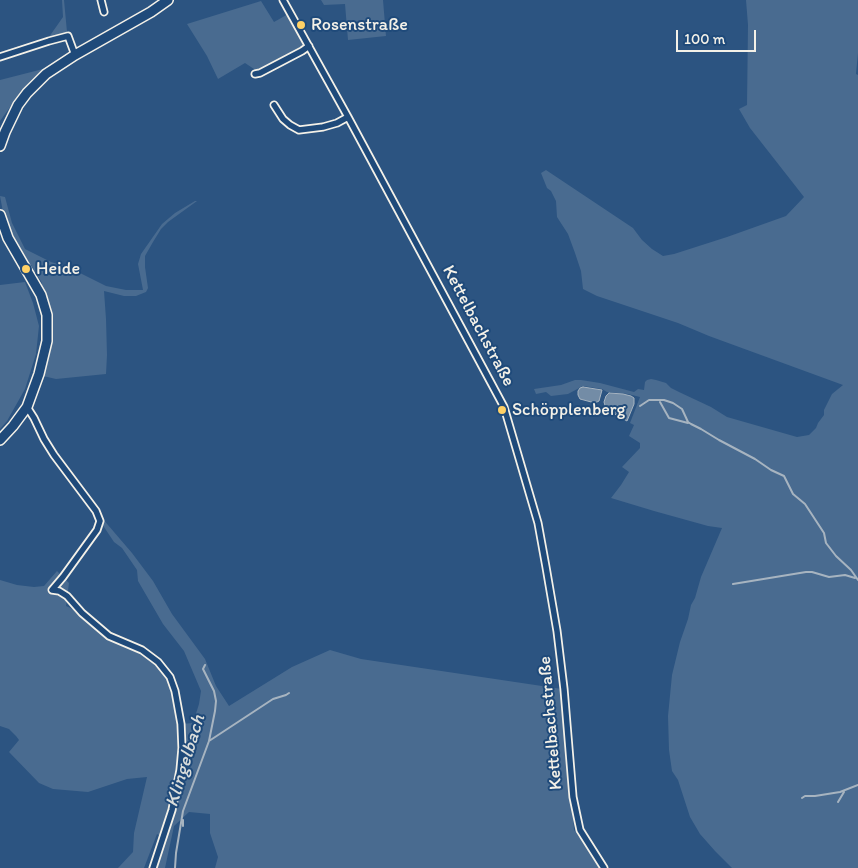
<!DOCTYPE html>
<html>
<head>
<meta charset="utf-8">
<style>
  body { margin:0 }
  #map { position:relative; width:858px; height:868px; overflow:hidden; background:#2c5481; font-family:Itim,sans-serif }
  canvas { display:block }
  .scale { position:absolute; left:676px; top:30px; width:80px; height:22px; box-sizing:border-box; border:2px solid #f4f1e8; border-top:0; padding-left:6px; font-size:15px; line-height:18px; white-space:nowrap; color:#f4f1e8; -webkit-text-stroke:4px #1f4a7a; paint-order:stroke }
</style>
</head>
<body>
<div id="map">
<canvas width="858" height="868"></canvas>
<div class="scale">100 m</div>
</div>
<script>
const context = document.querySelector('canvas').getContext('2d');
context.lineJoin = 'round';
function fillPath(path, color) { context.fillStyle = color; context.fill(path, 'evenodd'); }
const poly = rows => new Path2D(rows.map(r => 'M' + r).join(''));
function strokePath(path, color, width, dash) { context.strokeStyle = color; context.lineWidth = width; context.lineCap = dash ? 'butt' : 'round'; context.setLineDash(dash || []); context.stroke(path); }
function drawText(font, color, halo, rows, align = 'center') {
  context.font = font + ' Itim,sans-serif'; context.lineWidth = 4; context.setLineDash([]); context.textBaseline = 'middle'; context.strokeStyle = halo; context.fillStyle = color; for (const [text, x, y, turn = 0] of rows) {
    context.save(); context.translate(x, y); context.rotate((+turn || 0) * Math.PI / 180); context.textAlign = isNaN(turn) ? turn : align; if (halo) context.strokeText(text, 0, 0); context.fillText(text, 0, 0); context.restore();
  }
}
const green = poly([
  [62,0,64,0,67,32,66,34,0,55,0,52,49,37,63,17],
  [321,0,383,0,386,36,348,40,345,4,324,5],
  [746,0,858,0,858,53,856,74,858,75,858,868,732,868,715,851,700,834,690,817,678,780,672,771,669,750,668,716,672,675,680,642,688,619,691,605,695,598,701,577,722,528,708,526,654,511,611,498,621,485,629,472,622,467,640,448,640,443,629,436,634,425,630,423,640,397,628,394,607,392,602,389,583,386,568,394,551,396,546,392,536,394,534,389,561,385,575,380,581,380,600,383,634,392,638,389,644,390,645,382,647,380,651,379,656,380,666,383,671,388,679,392,711,407,727,417,797,437,809,435,816,428,818,423,824,415,824,410,832,394,843,385,709,336,678,323,597,296,583,289,581,271,575,253,568,234,557,217,556,201,551,191,547,188,541,173,546,170,633,228,642,240,652,249,663,256,674,254,727,237,786,216,804,197,750,128,739,109,747,105,748,25],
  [261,1,274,22,290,13,309,46,260,73,245,63,218,79,207,56,187,24],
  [43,69,30,81,21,92,0,121,0,80],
  [0,196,5,197,12,223,25,249,51,262,68,267,106,286,126,290,143,290,138,264,141,254,162,224,175,213,195,201,197,201,168,222,161,229,153,242,145,256,145,267,148,288,146,292,136,296,124,296,104,291,106,319,107,355,106,374,56,379,43,376,49,354,52,334,51,322,48,304,41,285,42,283,31,265,24,258,13,241,3,212],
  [25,282,33,303,39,326,36,354,25,389,7,421,0,429,0,285],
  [96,511,132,553,153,581,172,614,205,659,216,686,229,706,292,667,330,650,361,659,562,689,574,830,601,868,215,868,218,857,210,833,210,814,189,812,174,826,165,868,154,868,164,838,157,834,144,868,118,868,133,852,134,833,147,777,127,779,88,792,53,789,39,783,9,752,19,740,16,736,9,729,0,726,0,580,17,585,34,587,44,586,57,571,69,583,66,606,82,613,109,636,142,650,170,677,181,724,193,723,199,704,201,691,184,651,163,624,138,581,137,570,122,548,114,542,100,521]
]);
const water = poly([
  [583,387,602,390,599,401,595,403,580,399,578,395,578,391,580,388,583,387],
  [609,393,623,394,631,396,634,398,634,404,627,421,606,409,604,402,606,396,609,393]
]);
const stream = poly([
  [660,402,669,418,688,423],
  [640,406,649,400,664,400,673,403,682,409,688,422,691,424,701,429,719,440,755,459,771,470,784,476,793,494,805,504,824,533,826,543,836,556,851,570,858,580],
  [733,584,806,572,812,572,829,577,845,575,855,578],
  [209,741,273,699,286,695,289,693],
  [802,798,805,796,815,796,840,792,858,785],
  [838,802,844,792],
  [183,826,183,820],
  [175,868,176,853,183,811,209,741,215,711,216,701,214,691,203,669,205,665]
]);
const street = poly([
  [101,0,104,12],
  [283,0,348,117,504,407,538,523,546,567,557,631,564,689,573,797,580,830,604,868],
  [0,57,49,41,68,36,75,55],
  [255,74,260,73,302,51,309,46],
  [274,105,283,119,290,125,299,130,323,127,337,123,348,117],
  [27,407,34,418,44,439,54,455,96,511,100,521,97,530,63,577,52,590,59,591,67,596,82,613,109,636,142,650,158,662,170,677,175,691,181,724,182,748,180,770,172,810,153,868]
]);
const secondary = poly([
  [0,146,5,132,18,105,27,93,46,74,75,55,151,12,168,0],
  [0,215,8,238,41,295,47,315,47,341,39,374,27,407,13,426,0,440]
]);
const markers = [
  [301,25,5,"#ffd166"],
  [26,269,5,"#ffd166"],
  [502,410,5,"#ffd166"]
];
const poiNames = [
  ["Rosenstraße",311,25],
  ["Heide",36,269],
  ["Schöpplenberg",512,410]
];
const streetNames = [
  ["Kettelbachstraße",478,326,62],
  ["Kettelbachstraße",551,723,-95]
];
const waterNames = [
  ["Klingelbach",186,761,-73]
];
fillPath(green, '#496b90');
fillPath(water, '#738ca6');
strokePath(water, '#a7b4c0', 1);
strokePath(stream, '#a7b4c0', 2);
strokePath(street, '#f4f1e8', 9);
strokePath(secondary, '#f4f1e8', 12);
strokePath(street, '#1f4a7a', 5.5);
strokePath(secondary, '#1f4a7a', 9);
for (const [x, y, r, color] of markers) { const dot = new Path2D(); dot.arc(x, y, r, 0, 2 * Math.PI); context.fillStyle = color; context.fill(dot); strokePath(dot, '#1f4a7a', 2); }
drawText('18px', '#f4f1e8', '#1f4a7a', poiNames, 'left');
drawText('18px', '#f4f1e8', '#1f4a7a', streetNames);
drawText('italic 19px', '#dadddb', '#1f4a7a', waterNames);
</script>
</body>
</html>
